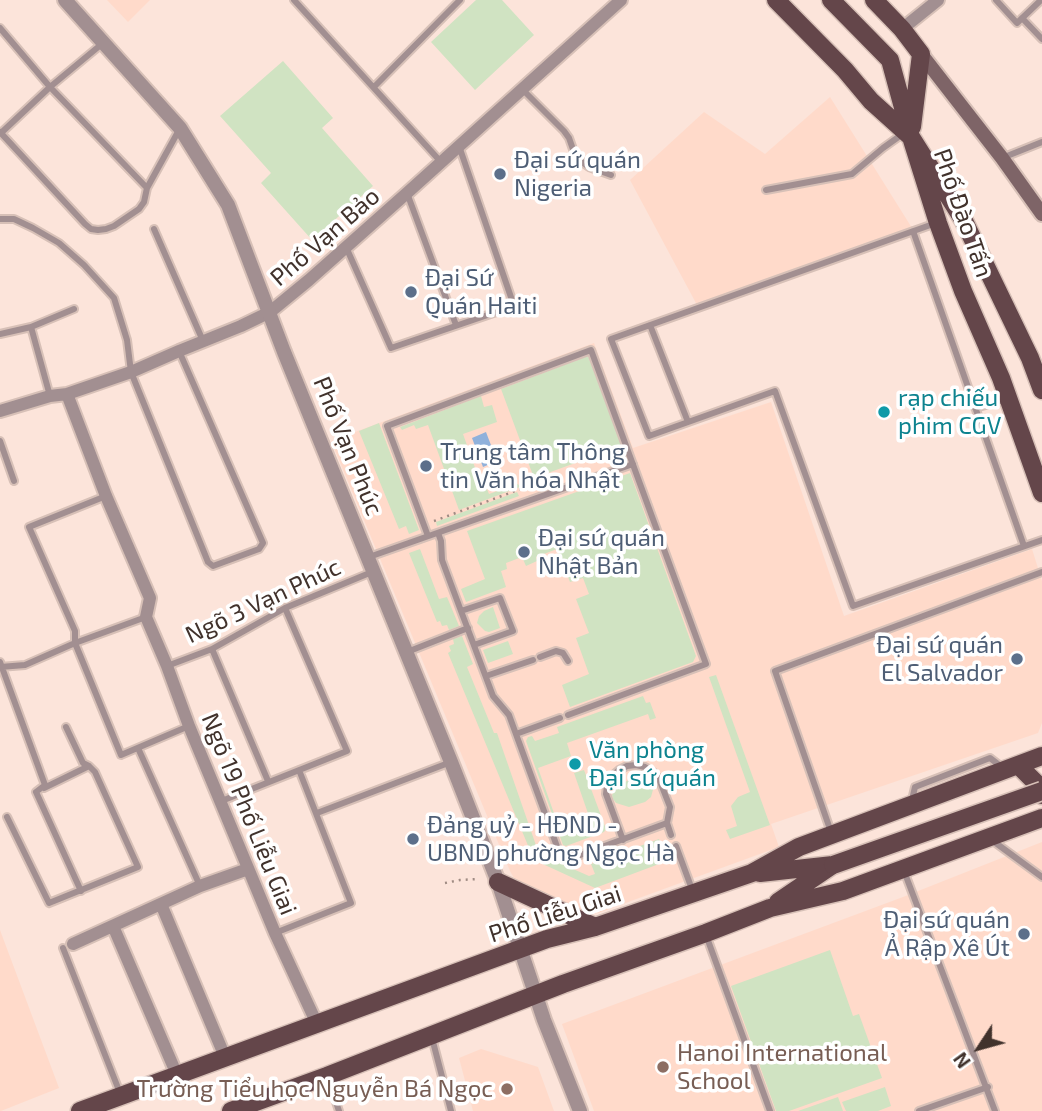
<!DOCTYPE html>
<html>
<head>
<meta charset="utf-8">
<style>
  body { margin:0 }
  #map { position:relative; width:1042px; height:1111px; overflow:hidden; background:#fce4da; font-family:"Exo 2",sans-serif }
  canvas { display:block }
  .north { position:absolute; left:944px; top:1013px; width:70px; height:70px; -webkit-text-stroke:5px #fff; paint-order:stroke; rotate:234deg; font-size:19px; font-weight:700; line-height:28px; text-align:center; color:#41322c }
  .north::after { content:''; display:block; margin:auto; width:24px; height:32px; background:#41322c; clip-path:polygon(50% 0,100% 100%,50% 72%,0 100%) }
</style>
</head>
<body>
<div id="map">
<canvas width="1042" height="1111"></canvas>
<div class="north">N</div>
</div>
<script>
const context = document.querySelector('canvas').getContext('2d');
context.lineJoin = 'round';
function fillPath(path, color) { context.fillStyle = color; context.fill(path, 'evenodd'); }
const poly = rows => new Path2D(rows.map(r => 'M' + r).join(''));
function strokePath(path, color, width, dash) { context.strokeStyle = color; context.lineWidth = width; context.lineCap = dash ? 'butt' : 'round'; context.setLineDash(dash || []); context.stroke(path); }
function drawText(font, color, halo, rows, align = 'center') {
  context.font = font + ' "Exo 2",sans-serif'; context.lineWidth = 7; context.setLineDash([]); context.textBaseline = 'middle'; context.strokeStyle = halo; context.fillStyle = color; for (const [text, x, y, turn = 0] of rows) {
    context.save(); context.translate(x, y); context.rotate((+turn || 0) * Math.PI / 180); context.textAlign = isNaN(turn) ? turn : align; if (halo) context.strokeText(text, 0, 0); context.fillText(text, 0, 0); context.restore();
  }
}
const built = poly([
  [107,0,150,0,128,22],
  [830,97,912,228,697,305,630,180,704,112,765,154],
  [594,343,633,448,771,402,844,616,1032,549,1042,581,1042,723,1038,733,771,824,779,847,598,913,585,915,516,882,510,871,331,441],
  [1042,842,1042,1111,594,1111,562,1024,903,897],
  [0,930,59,1088,1,1111,0,1111],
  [481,1049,538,1067,554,1111,473,1111,459,1058]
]);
const green = poly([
  [476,0,502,0,534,35,475,90,431,42],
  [283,61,333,118,322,128,373,186,312,240,261,183,271,173,220,116],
  [588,356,622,446,534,478,501,389],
  [481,396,484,407,492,405,497,422,463,434,478,476,484,482,489,494,518,484,520,487,459,510,428,425,416,429,414,425,402,430,400,427],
  [379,423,419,530,409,534,406,526,399,529,359,431],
  [630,473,696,656,693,662,570,707,562,685,589,674,576,638,589,633,576,599,589,594,583,578,570,582,557,549,536,557,537,561,526,566,522,557,506,563,507,569,501,571,506,587,466,602,461,589,485,579,467,531],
  [517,492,519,496,437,526,436,522],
  [420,549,439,599,447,597,459,626,449,630,447,625,442,626,440,621,437,622,409,553],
  [493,607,500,628,489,632,485,631,477,623,479,616,484,611],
  [462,636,473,664,467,667,494,733,497,733,539,854,589,876,595,874,591,864,659,839,667,861,595,888,534,860,448,653,451,651,449,646,454,644,453,639],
  [508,641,513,654,488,663,483,650],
  [716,675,770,825,730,839,726,830,737,826,731,806,738,797,750,792,709,677],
  [643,696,646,703,650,702,656,718,650,720,648,714,567,743,571,756,538,768,561,833,591,822,574,773,584,770,606,829,604,832,566,846,563,845,526,741,528,737,532,736,535,741,559,733,557,727],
  [636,777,647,779,651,782,654,786,651,797,645,802,629,807,616,803,613,799,612,795,616,786],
  [830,950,853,1016,859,1014,882,1078,789,1111,776,1111,731,986],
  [885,1087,891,1106,878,1111,846,1111,842,1102],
  [838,1097,843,1111,798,1111]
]);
const water = poly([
  [486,432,497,461,483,467,472,438]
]);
const path = poly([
  [434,521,526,487],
  [445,883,460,880,479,879]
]);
const service = poly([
  [294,0,441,162],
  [996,0,1017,23,1041,0],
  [1022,18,1042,39],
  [0,28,50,87,147,188],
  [374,87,460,0],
  [522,89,564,131,569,138,575,155,582,162,589,167,611,175],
  [0,132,85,224,91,229,98,230,106,229,114,226,139,209,144,202,147,188,179,130],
  [1,133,50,87,103,43],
  [1002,158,1042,142],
  [766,190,852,174,883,148,904,133],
  [407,193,456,325],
  [0,219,14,219,33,228,59,243,84,265,114,298,127,340,131,372,208,562,213,566,259,549,263,543,179,351],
  [936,223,611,339,649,436,775,391,853,606,1042,540],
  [154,229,203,341],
  [913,231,1024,546],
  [346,247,391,348,514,306,459,146],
  [650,325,688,422],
  [31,327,50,396],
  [0,334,31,327,74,309],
  [975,408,1007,399],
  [0,441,14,481],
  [106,496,29,527,75,631,75,643,121,755,189,726],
  [438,533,441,541,442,560,461,611,493,696,509,715,559,852,572,858,667,823],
  [428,536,387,426,591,350,706,664,568,715],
  [369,557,633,464],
  [461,611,500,598,513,631,474,645],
  [212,649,268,781],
  [407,652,468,628],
  [540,657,556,651,563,653,568,661],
  [0,662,45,785,36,792],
  [167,666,212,649,285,608,372,572],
  [0,667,25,665,75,643,146,617],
  [486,676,533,660],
  [516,734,560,718],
  [138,748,200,886],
  [44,788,89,766,83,763,66,727],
  [36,792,81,891],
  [912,800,915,787,990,758,1003,768],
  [219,802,347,751,285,608],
  [317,813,451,762],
  [7,817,49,903,138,867,95,772,89,766],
  [831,832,775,671,1042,572],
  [623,840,606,794,607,785,612,776,619,770,627,766,636,765,645,767,653,772,659,779,670,807,667,823,671,835],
  [993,841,1042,877],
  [676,846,693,892],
  [904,871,995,1111],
  [275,933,351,903,299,770],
  [706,935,770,1111],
  [63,948,120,1093],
  [432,1038,451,1111],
  [328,1078,339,1111],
  [919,1111,988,1087]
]);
const minor = poly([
  [902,29,938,0],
  [67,394,106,496,150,598,146,617,167,666,189,726,275,933,317,1024],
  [0,411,50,396,67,394,131,372,179,351,241,326,270,312,309,280,407,193,621,0],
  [161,904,225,1057],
  [113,926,177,1075],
  [73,944,200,886,248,869]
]);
const tertiary = poly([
  [65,0,180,128,228,205,284,352,451,762,498,882,544,1020,580,1111]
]);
const secondary = poly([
  [921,54,1002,158,1042,214]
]);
const primary = poly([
  [776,0,845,70,871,101,911,137,964,221,1030,358,1042,390],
  [831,0,890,60,911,137,938,223,963,291,1001,378,1042,493],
  [874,0,902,29,921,54,912,127],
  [1018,765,1038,785,1042,795],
  [760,873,833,865],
  [498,882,595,927],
  [778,902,831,866],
  [80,1111,547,939,595,927,752,873,799,847,1042,756],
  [231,1111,327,1076,563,984,706,933,770,908,843,891,1042,818]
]);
const primaryBridge = poly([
  [833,865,1042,791]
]);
const markers = [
  [500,174,7,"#5c6f8a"],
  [411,292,7,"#5c6f8a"],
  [884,412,7,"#0f9aa8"],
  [426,466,7,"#5c6f8a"],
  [524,552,7,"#5c6f8a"],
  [1017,659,7,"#5c6f8a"],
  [575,764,7,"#0f9aa8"],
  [413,839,7,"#5c6f8a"],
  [1024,934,7,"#5c6f8a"],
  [663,1067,7,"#8d6e63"],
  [507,1089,7,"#8d6e63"]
];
const serviceNames = [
  ["Đại sứ quán",514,160],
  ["Nigeria",514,188],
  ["Đại Sứ",425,278],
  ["Quán Haiti",425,306],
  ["Trung tâm Thông",440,452],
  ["tin Văn hóa Nhật",440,480],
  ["Đại sứ quán",538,538],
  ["Nhật Bản",538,566],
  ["Đại sứ quán",1003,645,"right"],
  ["El Salvador",1003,673,"right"],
  ["Đảng uỷ - HĐND -",427,825],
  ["UBND phường Ngọc Hà",427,853],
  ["Đại sứ quán",1010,920,"right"],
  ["Ả Rập Xê Út",1010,948,"right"]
];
const streetNames = [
  ["Phố Đào Tấn",963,213,71],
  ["Phố Vạn Bảo",325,237,-41],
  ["Phố Vạn Phúc",348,446,68],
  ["Ngõ 3 Vạn Phúc",263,601,-25],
  ["Ngõ 19 Phố Liễu Giai",249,814,68],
  ["Phố Liễu Giai",555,914,-18]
];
const cultureNames = [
  ["rạp chiếu",898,398],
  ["phim CGV",898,426],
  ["Văn phòng",589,750],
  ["Đại sứ quán",589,778]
];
const educationNames = [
  ["Hanoi International",677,1053],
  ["School",677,1081],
  ["Trường Tiểu học Nguyễn Bá Ngọc",493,1089,"right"]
];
fillPath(built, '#ffdaca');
fillPath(green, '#d0e3c2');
fillPath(water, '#90b1db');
strokePath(service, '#d7c0b7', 10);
strokePath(minor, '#d7c0b7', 16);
strokePath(tertiary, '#d7c0b7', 18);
strokePath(secondary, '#d7c0b7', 18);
strokePath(primary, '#d7c0b7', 21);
strokePath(path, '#9f8b83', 2.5, [2, 5]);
strokePath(service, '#a28f91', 6);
strokePath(minor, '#a28f91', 12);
strokePath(tertiary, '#a28f91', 14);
strokePath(secondary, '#7e6467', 14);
strokePath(primary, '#64464a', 18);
strokePath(primaryBridge, '#d7c0b7', 21, []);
strokePath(primaryBridge, '#64464a', 18);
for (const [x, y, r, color] of markers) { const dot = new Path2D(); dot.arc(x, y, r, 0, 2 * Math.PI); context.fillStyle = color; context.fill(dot); strokePath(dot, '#fff', 2.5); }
drawText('24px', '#4e5e75', '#fff', serviceNames, 'left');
drawText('24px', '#41322c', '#fff', streetNames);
drawText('24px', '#0d838f', '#fff', cultureNames, 'left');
drawText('24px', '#785e54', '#fff', educationNames, 'left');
</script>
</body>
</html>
